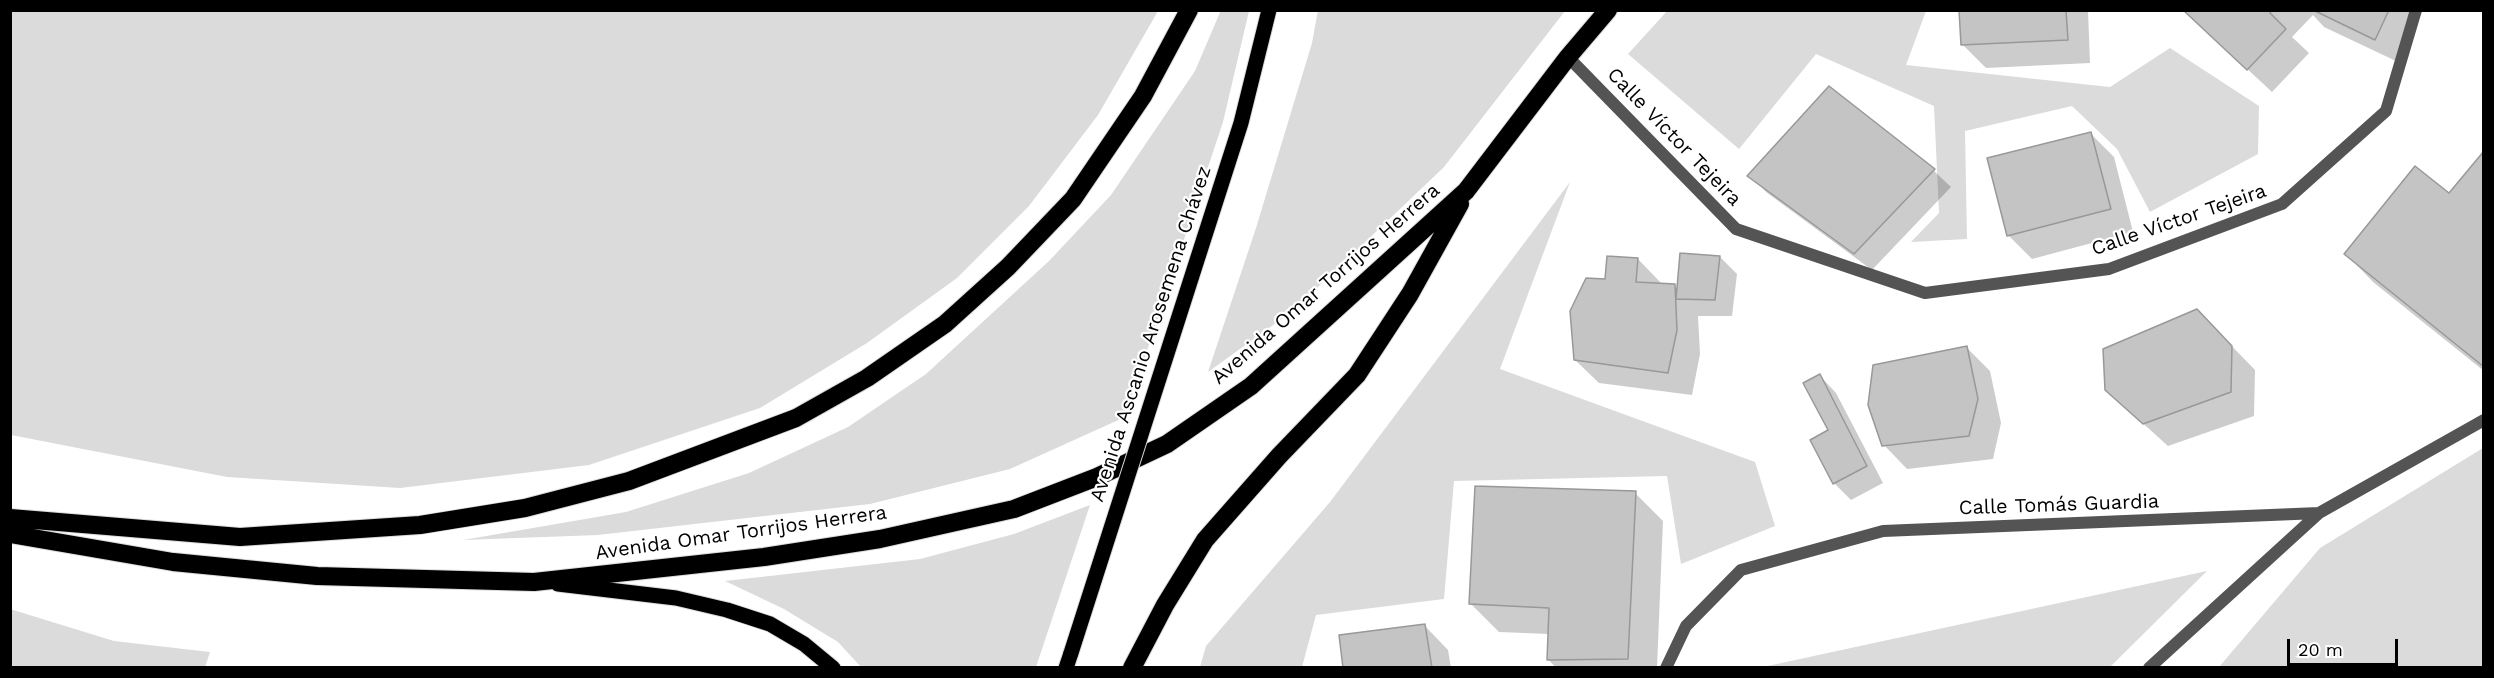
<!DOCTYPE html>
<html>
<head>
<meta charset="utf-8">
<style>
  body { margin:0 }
  #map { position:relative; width:2494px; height:678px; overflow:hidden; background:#fff; font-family:"Work Sans",sans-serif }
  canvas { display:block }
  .frame { position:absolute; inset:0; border:12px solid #000; pointer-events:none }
  .scale { position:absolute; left:2287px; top:639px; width:111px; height:27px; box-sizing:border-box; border:3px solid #000; border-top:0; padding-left:8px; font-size:18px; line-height:21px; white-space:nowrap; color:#000; -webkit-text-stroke:4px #fff; paint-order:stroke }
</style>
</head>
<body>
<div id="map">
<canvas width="2494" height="678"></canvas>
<div class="frame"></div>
<div class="scale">20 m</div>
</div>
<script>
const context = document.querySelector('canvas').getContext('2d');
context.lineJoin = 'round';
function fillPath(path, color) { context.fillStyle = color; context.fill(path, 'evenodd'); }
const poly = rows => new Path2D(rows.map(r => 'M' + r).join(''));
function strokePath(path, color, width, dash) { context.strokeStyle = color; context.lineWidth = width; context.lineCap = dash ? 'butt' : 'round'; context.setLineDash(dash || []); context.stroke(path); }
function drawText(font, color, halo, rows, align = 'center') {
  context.font = font + ' "Work Sans",sans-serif'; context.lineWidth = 4.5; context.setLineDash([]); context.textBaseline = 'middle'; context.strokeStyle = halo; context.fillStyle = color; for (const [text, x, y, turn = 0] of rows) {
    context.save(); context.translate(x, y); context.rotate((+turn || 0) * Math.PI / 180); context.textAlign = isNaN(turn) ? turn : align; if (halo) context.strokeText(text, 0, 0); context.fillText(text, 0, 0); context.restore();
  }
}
const green = poly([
  [11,10,1158,10,1158,11,1098,115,1029,206,957,278,867,343,760,408,589,465,400,488,227,477,11,435],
  [1221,10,1249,11,1223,122,1125,417,1010,469,870,504,598,535,463,540,626,512,749,473,848,427,926,374,1049,261,1111,195,1195,71],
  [1318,10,1565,11,1444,167,1294,310,1208,372,1256,228,1312,43],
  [1668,10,1926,11,1906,65,2110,87,2170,48,2259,106,2258,154,2150,212,2117,149,2072,106,1965,131,1967,239,1911,242,1939,213,1934,106,1816,54,1739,149,1628,54],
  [1570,182,1500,369,1755,462,1775,526,1681,564,1667,476,1454,481,1444,599,1316,615,1302,667,1200,667,1206,646,1330,502],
  [2483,448,2483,667,2219,667,2320,548],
  [1090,505,1036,667,861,667,838,642,784,609,725,581,920,559,1014,534],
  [2207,571,2110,667,1763,667],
  [10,609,114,641,210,652,205,667,11,667]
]);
const shadow = poly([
  [1961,10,2088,10,2090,63,1986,68,1962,44],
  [2184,10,2423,10,2398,62,2324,27,2313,15,2292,37,2309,53,2272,92],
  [1829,88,1934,171,1951,187,1872,270,1766,192,1750,175],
  [2090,133,2114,157,2133,232,2032,259,2008,235],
  [2484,153,2484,371,2373,282,2346,254,2450,195],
  [1720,257,1737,274,1732,316,1698,316,1700,354,1692,395,1599,383,1575,360,1606,281,1638,259,1661,283,1661,285,1674,286,1678,290],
  [2220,334,2255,370,2254,416,2168,446,2106,390],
  [1966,347,1990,371,2001,423,1993,459,1907,469,1884,445],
  [1820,376,1836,393,1883,483,1851,500,1834,483,1830,431],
  [1635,493,1663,521,1657,668,1556,668,1548,659,1549,634,1499,632,1471,604],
  [1425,626,1448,650,1451,668,1344,668]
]);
const building = poly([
  [1959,10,2066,10,2068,40,1961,45,1959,10],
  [2183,10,2272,10,2270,13,2286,29,2247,70,2183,10],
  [2313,10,2389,10,2375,40,2313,10],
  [1829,86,1935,169,1854,254,1747,176,1829,86],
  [2091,132,2111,209,2007,236,1987,158,2091,132],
  [2484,151,2484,367,2344,254,2415,166,2449,193,2484,151],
  [1680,253,1720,256,1715,300,1676,299,1680,253],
  [1607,256,1638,258,1636,282,1675,284,1677,330,1668,373,1574,360,1570,311,1586,278,1605,279,1607,256],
  [2197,309,2232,346,2231,392,2143,424,2105,390,2103,349,2197,309],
  [1967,346,1978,399,1969,436,1882,446,1868,405,1873,365,1967,346],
  [1820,374,1867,466,1833,484,1810,440,1828,430,1803,383,1820,374],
  [1475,486,1636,491,1628,659,1547,660,1549,608,1469,604,1475,486],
  [1425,624,1432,668,1343,668,1339,635,1425,624]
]);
const street = poly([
  [1568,57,1736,229,1925,293,2109,269,2282,204,2386,111,2416,10],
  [1666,668,1686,626,1741,570,1883,531,2319,513,2484,420],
  [2149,668,2319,513]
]);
const primary = poly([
  [558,584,676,598,727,610,770,624,804,644,833,668],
  [1066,668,1071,653]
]);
const highway = poly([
  [10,518,240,537,420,525,525,508,629,481,796,418,867,378,945,324,1008,267,1073,199,1143,96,1189,10],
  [10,534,173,562,317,576,534,582,764,557,880,539,1014,509,1097,477,1167,444,1251,386,1466,191,1568,57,1608,10],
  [1132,668,1165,605,1205,540,1279,456,1357,375,1410,294,1460,204]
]);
const primaryBridge = poly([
  [1071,653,1241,123,1269,10]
]);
const streetNames = [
  ["Calle Víctor Tejeira",1674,137,46],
  ["Calle Víctor Tejeira",2179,220,-19],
  ["Avenida Omar Torrijos Herrera",1326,284,-41],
  ["Avenida Ascanio Arosemena Chávez",1151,334,-72],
  ["Calle Tomás Guardia",2059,505,-2],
  ["Avenida Omar Torrijos Herrera",741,533,-8]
];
fillPath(green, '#dbdbdb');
fillPath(shadow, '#0003');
fillPath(building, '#c4c4c4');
strokePath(building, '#989898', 1.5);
strokePath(primary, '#dbdbdb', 17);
strokePath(highway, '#dbdbdb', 20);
strokePath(street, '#545454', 12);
strokePath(primary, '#000', 15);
strokePath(highway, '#000', 18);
strokePath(primaryBridge, '#dbdbdb', 17, []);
strokePath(primaryBridge, '#000', 15);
drawText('20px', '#000', '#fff', streetNames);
</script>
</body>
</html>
